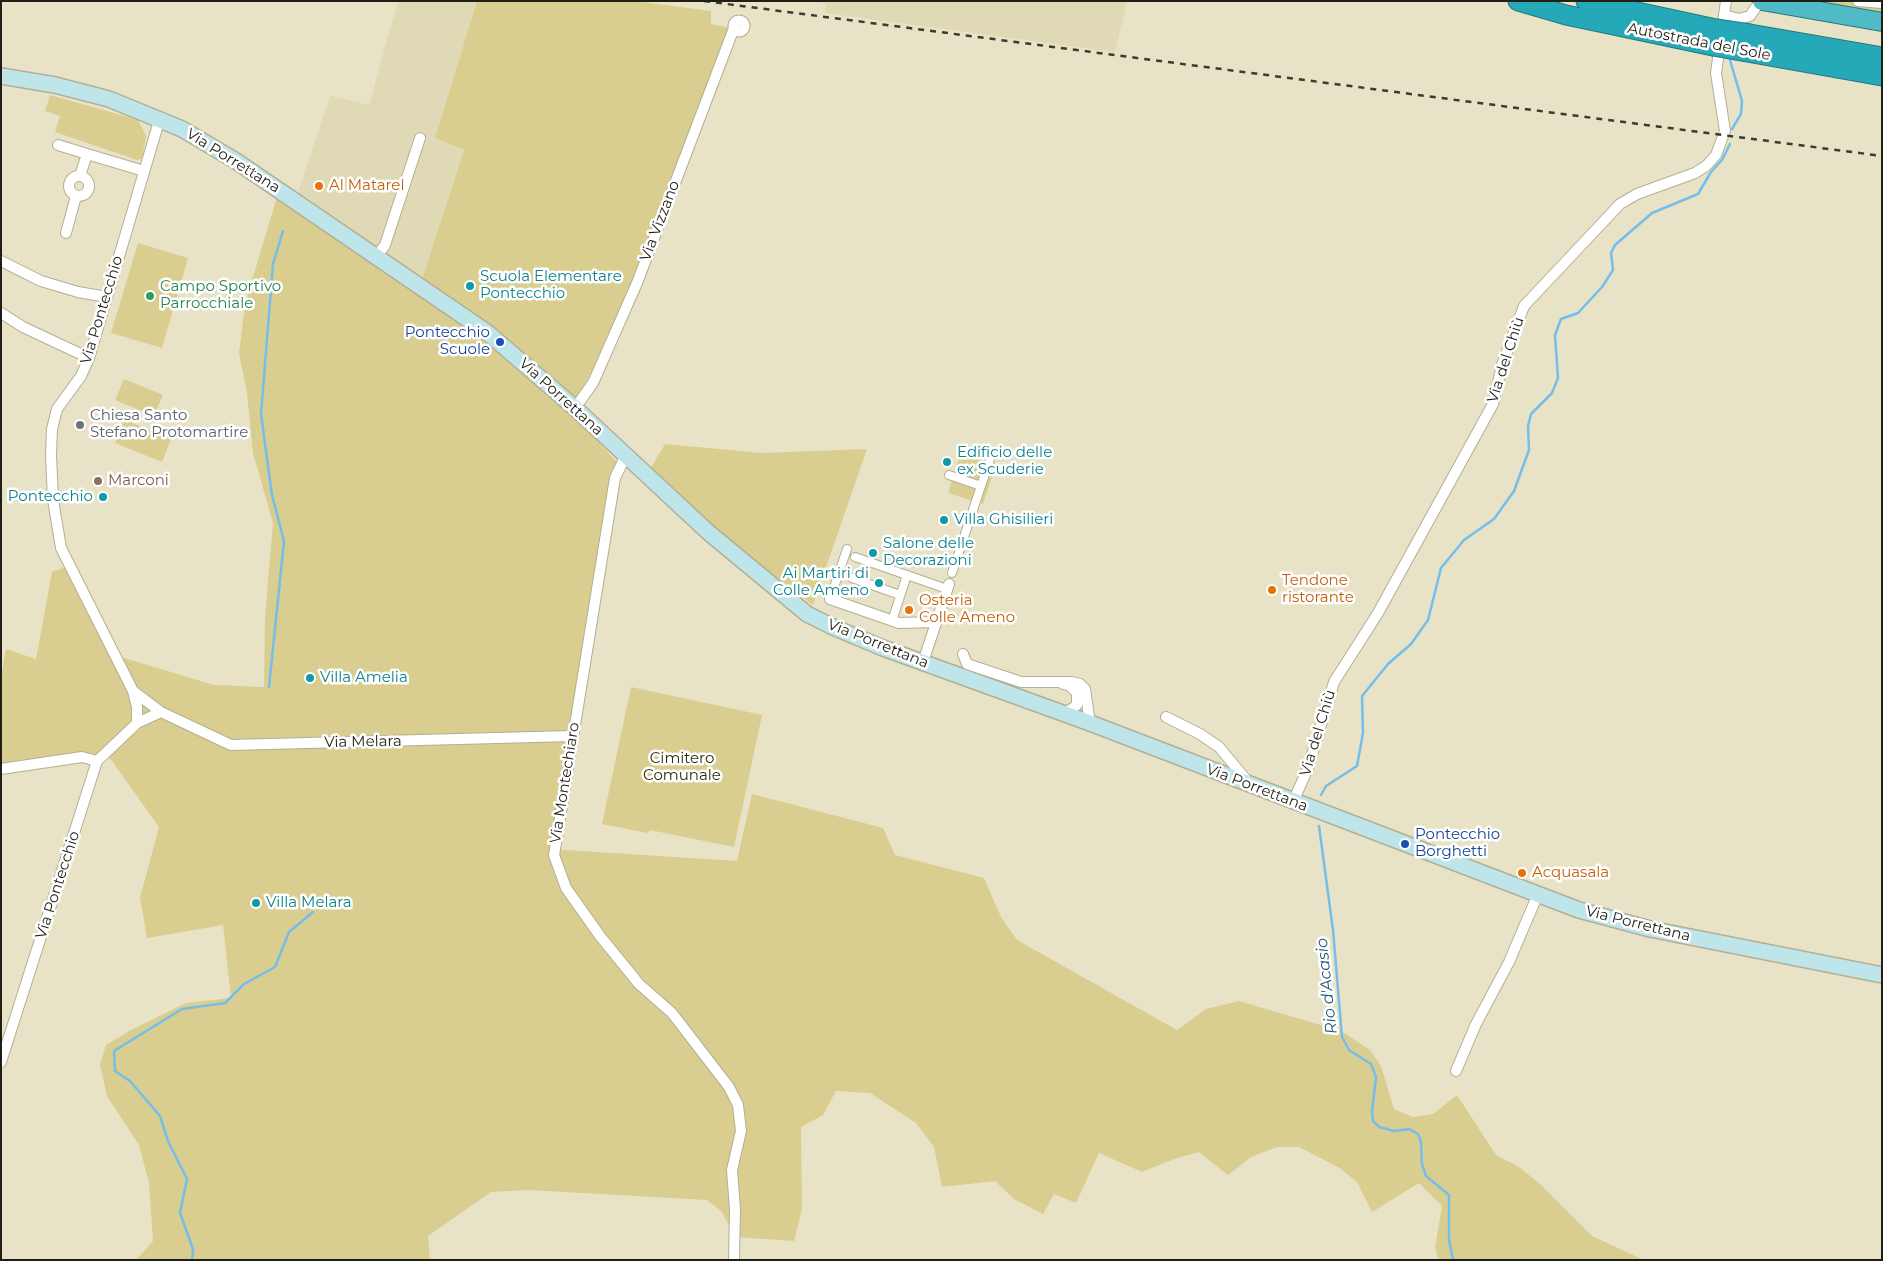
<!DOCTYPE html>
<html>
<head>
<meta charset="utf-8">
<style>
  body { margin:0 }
  #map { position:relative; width:1883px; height:1261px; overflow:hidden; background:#e8e3c7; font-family:Montserrat,sans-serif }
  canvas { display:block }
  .frame { position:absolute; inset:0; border:2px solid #211f15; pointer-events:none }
</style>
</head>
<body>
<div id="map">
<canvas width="1883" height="1261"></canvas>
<div class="frame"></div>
</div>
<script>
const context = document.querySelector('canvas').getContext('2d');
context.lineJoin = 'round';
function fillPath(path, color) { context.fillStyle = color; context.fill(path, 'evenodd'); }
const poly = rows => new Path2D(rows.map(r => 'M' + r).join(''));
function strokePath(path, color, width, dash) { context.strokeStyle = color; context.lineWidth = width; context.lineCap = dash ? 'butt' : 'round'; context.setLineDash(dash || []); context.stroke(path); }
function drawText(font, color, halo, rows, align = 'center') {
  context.font = font + ' Montserrat,sans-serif'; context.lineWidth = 5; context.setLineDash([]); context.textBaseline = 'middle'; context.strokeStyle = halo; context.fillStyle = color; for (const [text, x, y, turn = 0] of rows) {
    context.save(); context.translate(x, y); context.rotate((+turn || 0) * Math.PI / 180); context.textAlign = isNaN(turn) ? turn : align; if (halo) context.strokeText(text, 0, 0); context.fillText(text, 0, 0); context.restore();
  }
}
const built = poly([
  [398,1,477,1,435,138,464,150,421,284,297,195,330,96,369,105],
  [814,1,1127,1,1115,52,825,13,826,4]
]);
const green = poly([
  [477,1,635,1,711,11,711,24,730,28,645,251,591,373,569,410,617,462,568,731,550,849,737,861,752,794,883,828,895,855,984,878,1001,917,1017,940,1177,1030,1206,1009,1239,1001,1341,1031,1370,1050,1381,1066,1394,1109,1413,1117,1433,1114,1457,1095,1496,1155,1519,1167,1541,1185,1592,1236,1644,1260,1439,1260,1435,1248,1442,1206,1419,1183,1372,1212,1357,1182,1338,1167,1299,1147,1277,1147,1251,1157,1228,1175,1199,1152,1174,1159,1142,1172,1099,1153,1076,1203,1054,1194,1043,1214,1014,1199,995,1181,942,1187,934,1147,916,1123,870,1093,836,1091,823,1115,801,1127,802,1209,794,1241,735,1237,722,1212,707,1200,528,1190,491,1192,428,1236,430,1260,136,1260,153,1241,149,1183,139,1145,107,1096,100,1065,106,1045,131,1030,186,1003,231,998,223,925,147,938,140,898,159,827,107,754,1,768,1,678,6,649,36,659,52,572,69,566,111,654,214,685,264,687,265,617,273,523,253,453,247,393,239,353,245,304,270,220,280,188,421,283,464,150,435,138],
  [1805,1,1882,1,1882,15],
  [50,95,138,120,146,136,142,159,137,160,55,132,60,116,45,111],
  [138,243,188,258,162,348,111,333],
  [124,379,163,395,154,416,115,400],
  [125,420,171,439,162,462,115,443],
  [665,444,762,453,867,449,813,605,711,527,651,468],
  [961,453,996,465,983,504,948,493],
  [631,687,762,715,734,847,650,830,648,833,602,824]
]);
const stream = poly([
  [1730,60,1742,101,1741,114,1732,129],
  [269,687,284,541,272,495,261,414,273,264,283,231],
  [1321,795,1326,786,1357,766,1363,733,1362,696,1388,664,1411,644,1428,620,1441,568,1464,540,1494,519,1514,491,1529,450,1528,426,1531,414,1552,393,1558,378,1555,335,1561,319,1578,313,1602,287,1613,270,1611,253,1615,245,1652,213,1698,194,1711,172,1722,160,1730,144],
  [1319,826,1333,930,1342,1037,1349,1050,1371,1064,1376,1077,1372,1111,1373,1121,1379,1127,1394,1131,1409,1129,1418,1134,1421,1142,1422,1164,1426,1176,1449,1195,1449,1240,1453,1260],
  [192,1260,193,1249,180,1213,187,1179,168,1141,160,1116,130,1081,115,1071,114,1051,182,1009,225,1003,244,984,275,967,289,932,313,912]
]);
const pedestrian = poly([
  [949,475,981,486],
  [855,557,947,589],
  [952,573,990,459],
  [852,578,900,595],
  [830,599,847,549],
  [892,621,907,575]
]);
const minor = poly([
  [1858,1,1882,3],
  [1724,15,1739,19,1750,16,1760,1],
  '733.5 26a5.5 5.5 0 1 1 11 0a5.5 5.5 0 1 1-11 0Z',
  [58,145,87,154,80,176],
  [87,154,144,171],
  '69 186a10 10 0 1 1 20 0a10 10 0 1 1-20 0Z',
  [66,233,76,196],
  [377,256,385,245,420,138],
  [1,261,41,281,78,292,107,297],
  [1,313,23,327,89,358],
  [575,408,593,383,637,283,734,28],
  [625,457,615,478,554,855,566,888,600,936,639,984,672,1013,729,1087,738,1105,741,1131,732,1170,735,1209,734,1260],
  [830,599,899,623,936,622],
  [963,654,967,664,1021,682,1071,682,1080,684,1085,689,1090,723],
  [923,662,949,584],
  [1063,684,1070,686,1077,693,1077,705,1064,714],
  [161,712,231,745,572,736],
  [1166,717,1200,734,1219,747,1249,783],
  [137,723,137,707,133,691,61,548,53,500,51,455,52,429,57,409,81,376,89,358,160,118],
  [1,769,82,757,97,761],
  [1293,802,1308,768,1334,682,1378,613,1493,404,1502,365,1524,306,1620,204,1637,194,1695,173,1706,166,1716,155,1725,131,1716,73,1726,1],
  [1,1062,97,761,137,723,161,712,133,691],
  [1456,1071,1476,1024,1509,962,1538,894]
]);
const secondary = poly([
  [1,76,55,85,109,99,182,129,236,161,488,333,575,408,708,532,807,614,833,627,883,648,1090,723,1579,910,1650,929,1882,975]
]);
const trunk = poly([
  [1762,1,1882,22]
]);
const motorway = poly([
  [1518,1,1566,15,1713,46],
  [1586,1,1716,29],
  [1750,34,1882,57],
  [1747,52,1882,76]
]);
const rail = poly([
  [704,1,1882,156]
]);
const motorwayBridge = poly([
  [1716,29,1750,34],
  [1713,46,1747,52]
]);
const markers = [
  [319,186,5,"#e8710a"],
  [470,286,5,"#0f9aa8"],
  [150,296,5,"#2e9e5b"],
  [500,342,5,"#1a4fb4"],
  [80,425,5,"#6b7280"],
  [947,462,5,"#0f9aa8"],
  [98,481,5,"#8d6e63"],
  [103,497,5,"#0f9aa8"],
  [944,520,5,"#0f9aa8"],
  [873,553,5,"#0f9aa8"],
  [879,583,5,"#0f9aa8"],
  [1272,590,5,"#e8710a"],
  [909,610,5,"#e8710a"],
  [310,678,5,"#0f9aa8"],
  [1405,844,5,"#1a4fb4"],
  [1522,873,5,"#e8710a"],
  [256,903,5,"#0f9aa8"]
];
const streetNames = [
  ["Autostrada del Sole",1699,42,11],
  ["Via Porrettana",233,161,32],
  ["Via Vizzano",660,221,-69],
  ["Via Pontecchio",102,310,-73],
  ["Via del Chiù",1506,360,-72],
  ["Via Porrettana",561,397,42],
  ["Via Porrettana",878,644,22],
  ["Via del Chiù",1318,733,-73],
  ["Via Melara",363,742,-1],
  ["Via Montechiaro",565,783,-81],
  ["Via Porrettana",1257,788,21],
  ["Via Pontecchio",58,885,-72],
  ["Via Porrettana",1638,924,14]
];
const foodNames = [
  ["Al Matarel",329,186],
  ["Tendone",1282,581],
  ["ristorante",1282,598],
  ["Osteria",919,601],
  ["Colle Ameno",919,618],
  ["Acquasala",1532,873]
];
const cultureNames = [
  ["Scuola Elementare",480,277],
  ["Pontecchio",480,294],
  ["Edificio delle",957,453],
  ["ex Scuderie",957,470],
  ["Pontecchio",93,497,"right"],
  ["Villa Ghisilieri",954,520],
  ["Salone delle",883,544],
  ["Decorazioni",883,561],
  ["Ai Martiri di",869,574,"right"],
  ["Colle Ameno",869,591,"right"],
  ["Villa Amelia",320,678],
  ["Villa Melara",266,903]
];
const leisureNames = [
  ["Campo Sportivo",160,287],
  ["Parrocchiale",160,304]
];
const transitNames = [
  ["Pontecchio",490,333],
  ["Scuole",490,350],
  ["Pontecchio",1415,835,"left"],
  ["Borghetti",1415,852,"left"]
];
const worshipNames = [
  ["Chiesa Santo",90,416],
  ["Stefano Protomartire",90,433]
];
const educationNames = [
  ["Marconi",108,481]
];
const parkNames = [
  ["Cimitero",682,759],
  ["Comunale",682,776]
];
const waterNames = [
  ["Rio d'Acasio",1327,986,-96]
];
fillPath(built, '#dfd9b5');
fillPath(green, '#d9ce8f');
strokePath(stream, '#75beea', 2.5);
strokePath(pedestrian, '#b3af94', 10);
strokePath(minor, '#b3af94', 12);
strokePath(secondary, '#b3af94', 18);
strokePath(trunk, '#24797f', 20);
strokePath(motorway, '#24797f', 21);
strokePath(pedestrian, '#fff', 8);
strokePath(minor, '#fff', 10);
strokePath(secondary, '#bee5ea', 15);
strokePath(trunk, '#50bac6', 18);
strokePath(motorway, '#25a9b8', 19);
strokePath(rail, '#3d3a2e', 2.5, [6, 6]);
strokePath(motorwayBridge, '#24797f', 21, []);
strokePath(motorwayBridge, '#25a9b8', 19);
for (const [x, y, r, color] of markers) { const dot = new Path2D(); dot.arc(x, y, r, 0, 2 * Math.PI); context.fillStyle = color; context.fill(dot); strokePath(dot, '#fff', 2); }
drawText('15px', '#211f15', '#fff', streetNames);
drawText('15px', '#c56008', '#fff', foodNames, 'left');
drawText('15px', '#0d838f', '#fff', cultureNames, 'left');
drawText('15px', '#27864d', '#fff', leisureNames, 'left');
drawText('15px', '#164399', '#fff', transitNames, 'right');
drawText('15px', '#5b616d', '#fff', worshipNames, 'left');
drawText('15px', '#785e54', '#fff', educationNames, 'left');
drawText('15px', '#312b09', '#fff', parkNames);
drawText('italic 16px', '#235978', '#fff', waterNames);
</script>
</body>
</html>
